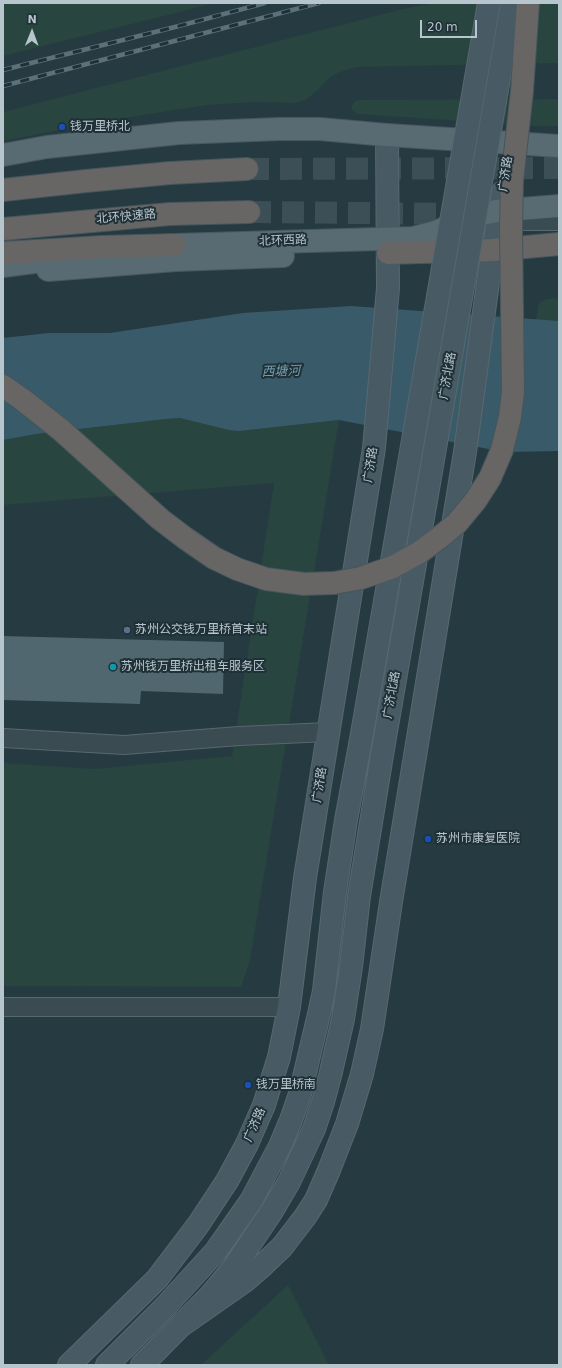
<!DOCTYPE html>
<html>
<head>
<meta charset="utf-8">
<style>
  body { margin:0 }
  #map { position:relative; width:562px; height:1368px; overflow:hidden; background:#263a42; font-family:"DejaVu Sans",sans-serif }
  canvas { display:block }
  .frame { position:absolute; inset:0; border:4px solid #b7c5cc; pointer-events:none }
  .north { position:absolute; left:12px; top:12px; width:40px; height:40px; -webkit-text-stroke:3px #1f3037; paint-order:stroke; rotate:1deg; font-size:11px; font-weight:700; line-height:16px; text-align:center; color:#b7c5cc }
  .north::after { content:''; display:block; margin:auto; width:14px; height:18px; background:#b7c5cc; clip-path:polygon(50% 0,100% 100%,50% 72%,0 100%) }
  .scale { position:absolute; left:420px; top:20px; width:57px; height:18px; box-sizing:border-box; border:2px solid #b7c5cc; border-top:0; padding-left:5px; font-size:12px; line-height:14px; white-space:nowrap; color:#b7c5cc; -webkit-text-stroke:3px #1f3037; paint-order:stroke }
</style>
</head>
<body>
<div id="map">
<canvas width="562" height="1368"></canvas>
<div class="frame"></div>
<div class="north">N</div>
<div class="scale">20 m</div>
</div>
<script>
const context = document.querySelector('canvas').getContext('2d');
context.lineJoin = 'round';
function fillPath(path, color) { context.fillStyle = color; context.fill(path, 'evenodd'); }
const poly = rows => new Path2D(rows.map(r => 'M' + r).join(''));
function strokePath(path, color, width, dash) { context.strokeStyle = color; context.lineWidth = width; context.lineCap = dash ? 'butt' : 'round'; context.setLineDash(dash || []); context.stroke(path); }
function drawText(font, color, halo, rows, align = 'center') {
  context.font = font + ' "DejaVu Sans","Noto Sans SC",sans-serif'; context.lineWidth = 4; context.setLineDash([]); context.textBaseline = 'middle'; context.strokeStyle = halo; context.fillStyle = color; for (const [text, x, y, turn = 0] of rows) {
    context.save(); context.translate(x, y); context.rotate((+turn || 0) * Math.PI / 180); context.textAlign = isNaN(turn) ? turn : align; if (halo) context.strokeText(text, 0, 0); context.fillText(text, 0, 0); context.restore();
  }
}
const green = poly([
  [3,3,214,3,176,13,3,56],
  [433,3,559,3,559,63,356,67,340,72,330,77,317,91,305,100,295,103,254,102,207,105,117,119,3,141,3,112,403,9],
  [559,99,559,126,538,126,357,114,352,110,352,105,355,101,360,100],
  [559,298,559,321,536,320,539,303,546,299],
  [179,418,239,431,339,420,250,960,241,987,3,986,3,763,95,769,232,756,274,483,3,505,3,440,36,434,166,419],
  [288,1285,329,1365,201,1365]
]);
const water = poly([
  [351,306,559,321,559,451,504,452,339,420,239,431,229,430,180,418,166,419,36,434,3,440,3,338,49,333,110,333,243,313]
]);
const building = poly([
  [3,636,224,642,223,694,141,691,140,704,3,700]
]);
const trunkTunnel = poly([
  [247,169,559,168],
  [249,212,472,214]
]);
const minor = poly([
  [499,221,559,221],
  [3,738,124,745,239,736,329,732],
  [3,1007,289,1007]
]);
const secondary = poly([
  [182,1325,245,1281,260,1268,282,1247,305,1217,316,1200,329,1170,347,1124,362,1074,372,1029,391,902,465,452,489,275,503,192],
  [69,1365,157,1279,198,1225,227,1181,247,1144,264,1105,279,1057,289,1007,305,878,374,448,388,288,387,135],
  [107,1365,164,1308,216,1251,251,1201,280,1146,291,1120,300,1094,319,1014,324,991,335,892,346,820,360,745],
  [142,1365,210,1296,235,1266,272,1211,289,1182,314,1129,323,1102,330,1076,343,1019,351,967,359,896,383,749]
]);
const primary = poly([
  [3,155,47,147,179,133,279,129,320,129,387,135,559,146],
  [155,247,174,245,413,238,436,232,472,216,496,211,559,206],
  [3,266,65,258],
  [48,270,176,260,283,256]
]);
const trunk = poly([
  [3,190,86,181,170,173,247,169],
  [3,229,170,214,249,212],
  [3,253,102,247,174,245],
  [388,253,493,250,559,244],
  [3,386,23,400,61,430,160,519,185,538,214,558,237,569,266,579,304,584,334,583]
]);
const rail = poly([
  [3,70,179,26,265,3],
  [3,86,319,3]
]);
const secondaryBridge = poly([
  [360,745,489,3],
  [383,749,512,3]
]);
const trunkBridge = poly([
  [334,583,361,578,393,567,420,552,439,538,457,523,476,500,490,478,502,450,510,417,513,392,511,229,512,181,522,91,528,3]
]);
const markers = [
  [62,127,4,"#1a4fb4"],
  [127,630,4,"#5c6f8a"],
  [113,667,4,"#0f9aa8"],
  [428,839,4,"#1a4fb4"],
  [248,1085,4,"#1a4fb4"]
];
const poiNames = [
  ["钱万里桥北",70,127],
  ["苏州公交钱万里桥首末站",135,630],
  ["苏州钱万里桥出租车服务区",121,667],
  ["苏州市康复医院",436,839],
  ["钱万里桥南",256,1085]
];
const streetNames = [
  ["广济路",506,174,-82],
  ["北环快速路",126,217,-5],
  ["北环西路",283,241,-2],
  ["广济北路",448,376,-80],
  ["广济路",371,465,-81],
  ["广济北路",392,695,-80],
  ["广济路",320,785,-81],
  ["广济路",255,1125,-66]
];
const waterNames = [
  ["西塘河",281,372,-2]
];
fillPath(green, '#29453f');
fillPath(water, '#395b69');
fillPath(building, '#51676f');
strokePath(trunkTunnel, '#3c4f57', 22, [22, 11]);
strokePath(minor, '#58686f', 20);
strokePath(secondary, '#58686f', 24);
strokePath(primary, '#47575e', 24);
strokePath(trunk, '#45555c', 24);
strokePath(minor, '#3a4b52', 18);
strokePath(secondary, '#485b65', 22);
strokePath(primary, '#586a72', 22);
strokePath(trunk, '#686664', 22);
strokePath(rail, '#5c7079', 4.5);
strokePath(rail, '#1f3037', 3, [9]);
strokePath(secondaryBridge, '#58686f', 24, []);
strokePath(trunkBridge, '#45555c', 24, []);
strokePath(secondaryBridge, '#485b65', 22);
strokePath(trunkBridge, '#686664', 22);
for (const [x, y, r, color] of markers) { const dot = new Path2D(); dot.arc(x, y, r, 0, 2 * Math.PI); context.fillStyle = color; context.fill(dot); strokePath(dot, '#1f3037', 1.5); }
drawText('12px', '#b7c5cc', '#1f3037', poiNames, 'left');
drawText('12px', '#b7c5cc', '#1f3037', streetNames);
drawText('italic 13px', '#769faf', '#1f3037', waterNames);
</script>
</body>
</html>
